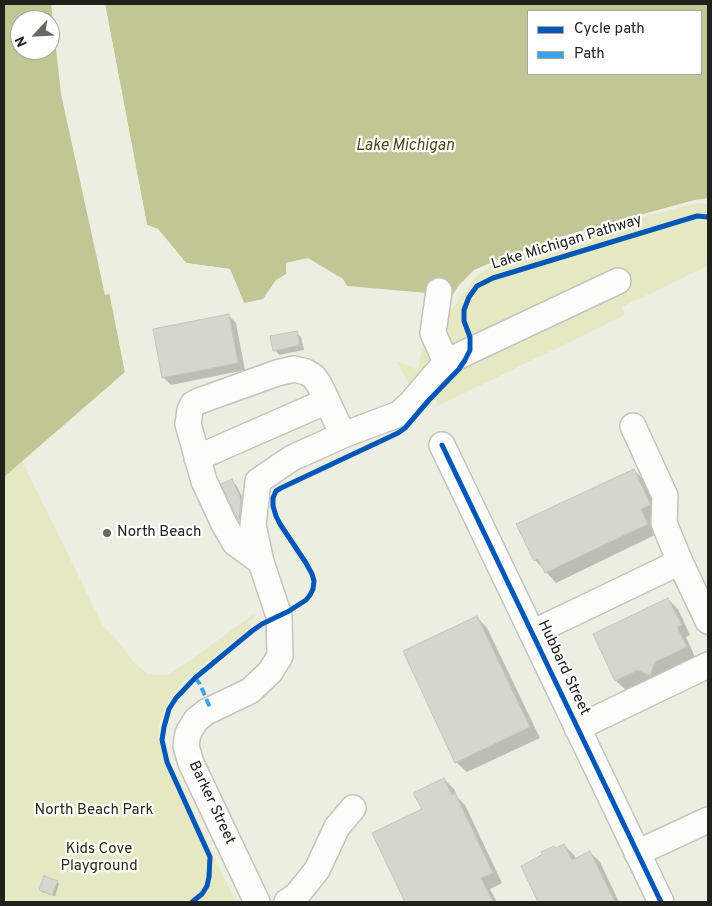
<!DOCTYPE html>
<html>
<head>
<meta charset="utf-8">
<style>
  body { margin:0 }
  #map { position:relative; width:712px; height:906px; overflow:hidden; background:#eceee2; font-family:Overpass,sans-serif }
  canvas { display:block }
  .frame { position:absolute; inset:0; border:5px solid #20211a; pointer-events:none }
  .legend { position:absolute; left:527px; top:10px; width:175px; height:65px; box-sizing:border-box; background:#fff; border:1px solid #a6a6a3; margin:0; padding:6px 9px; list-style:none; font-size:15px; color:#20211a }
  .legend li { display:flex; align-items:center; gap:10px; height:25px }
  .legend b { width:25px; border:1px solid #a6a6a3 }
  .north { position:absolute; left:10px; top:10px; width:50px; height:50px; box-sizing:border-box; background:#fff; border:1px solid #a6a6a3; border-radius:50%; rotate:245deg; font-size:14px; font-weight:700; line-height:20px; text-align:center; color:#20211a }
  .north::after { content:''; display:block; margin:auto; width:18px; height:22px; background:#676960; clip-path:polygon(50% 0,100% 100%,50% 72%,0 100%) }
</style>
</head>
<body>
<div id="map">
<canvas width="712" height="906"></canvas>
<div class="frame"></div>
<ul class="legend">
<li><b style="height:6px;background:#0057b8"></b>Cycle path</li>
<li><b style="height:6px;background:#3da2ea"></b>Path</li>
</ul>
<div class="north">N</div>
</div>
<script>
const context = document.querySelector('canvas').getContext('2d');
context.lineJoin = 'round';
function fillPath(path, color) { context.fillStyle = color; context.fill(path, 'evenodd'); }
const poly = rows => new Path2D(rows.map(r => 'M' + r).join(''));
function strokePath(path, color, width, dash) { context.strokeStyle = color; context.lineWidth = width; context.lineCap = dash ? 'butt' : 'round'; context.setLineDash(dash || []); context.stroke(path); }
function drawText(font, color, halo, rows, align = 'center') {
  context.font = font + ' Overpass,sans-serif'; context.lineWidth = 4.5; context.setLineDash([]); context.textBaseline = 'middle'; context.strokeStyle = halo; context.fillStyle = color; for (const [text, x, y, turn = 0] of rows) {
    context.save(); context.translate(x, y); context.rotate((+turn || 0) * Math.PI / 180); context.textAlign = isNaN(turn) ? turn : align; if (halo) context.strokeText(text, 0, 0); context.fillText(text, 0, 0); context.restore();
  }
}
const green = poly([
  [695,200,708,201,708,266,622,307,625,315,438,406,436,401,419,371,412,389,397,363,398,361,418,370,431,306,474,274,495,261,560,237],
  [13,442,103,626,112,634,133,661,147,674,167,675,185,664,254,614,255,617,248,622,251,628,234,640,183,682,170,698,164,710,159,725,158,739,236,902,4,902,4,452]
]);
const water = poly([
  [4,4,52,4,125,372,4,477],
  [20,20,50,20,50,50,20,50],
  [105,4,708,4,708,201,695,200,589,229,560,237,495,261,474,274,450,308,428,293,347,286,343,279,308,258,286,263,286,274,276,280,263,299,244,303,230,269,186,263,158,229,147,225],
  [528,11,701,11,701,74,528,74]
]);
const pier = poly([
  [51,4,55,4,127,372,125,372,110,294,105,295,61,94],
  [102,4,105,4,147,225,158,229,186,263,230,269,244,303,243,305,228,272,185,265,157,231,145,226],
  [708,198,708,204,696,203,589,231,561,240,496,263,476,276,452,309,448,310,452,296,459,285,474,270,495,261,560,237,589,229,695,200]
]);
const shadow = poly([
  [228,315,236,323,245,370,171,385,163,377],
  [296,332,301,337,304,350,279,355,275,350],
  [634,470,644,480,660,514,650,519,657,534,556,583,535,560],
  [232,481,237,486,246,505,244,524,238,517],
  [668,599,678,609,690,635,686,637,695,657,664,672,660,684,649,679,626,690,616,681,594,634],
  [477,617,487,628,540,738,467,772,456,762],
  [444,779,454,789,458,798,465,805,502,883,490,889,497,902,407,902,374,833,423,810],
  [564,845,574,855,576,859,590,852,600,862,619,902,540,902,522,867],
  [57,882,59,884,55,896,42,892,40,889]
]);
const building = poly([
  [229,314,238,363,162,378,153,329,229,314],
  [297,331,300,345,273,351,270,336,297,331],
  [634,469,650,503,650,505,641,509,648,524,545,573,538,559,534,561,516,524,634,469],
  [232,479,241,499,239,519,238,520,221,484,232,479],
  [668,598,682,625,677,627,687,647,655,662,650,676,638,670,615,681,593,634,668,598],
  [477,616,530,727,455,763,403,651,477,616],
  [444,778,452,795,455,793,493,873,481,878,493,902,405,902,372,833,422,809,413,793,444,778],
  [564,844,572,860,590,851,615,902,538,902,521,866,543,854,541,852,554,846,556,848,564,844],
  [44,876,58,881,52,895,39,890,44,876]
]);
const minor = poly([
  [439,291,433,333,446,362],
  [633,426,665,496,664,523,680,562,708,621],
  [442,445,661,902],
  [197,458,327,401],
  [261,562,235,543,224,524,204,481,188,424,190,410,193,404,199,401,277,373,294,369,306,372,313,376,319,384,343,435],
  [532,633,680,562],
  [577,728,708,665],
  [637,853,708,820],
  [257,902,191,763,186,746,188,733,196,720,206,712,250,691,270,672,280,656,279,616,261,562,253,525,258,481,292,458,343,435,399,414,411,403,446,362,618,281],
  [287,902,296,896,317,870,337,827,353,808]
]);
const quiet = poly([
  [195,678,200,684,211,710]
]);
const cycleway = poly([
  [442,445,661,902],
  [192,902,202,894,207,886,209,877,210,857,167,762,162,740,164,727,169,709,176,698,195,678,252,631,262,624,289,611,306,600,310,595,313,589,314,581,312,574,306,563,280,524,276,516,273,506,273,498,276,491,281,488,398,433,405,428,429,400,459,369,465,360,470,350,470,337,464,321,464,310,469,297,477,286,493,278,697,216,708,217]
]);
const markers = [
  [107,533,5,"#676960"]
];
const streetNames = [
  ["Lake Michigan Pathway",567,243,-17],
  ["Hubbard Street",563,668,65],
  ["Barker Street",211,803,65]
];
const poiNames = [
  ["North Beach",117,533]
];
const parkNames = [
  ["North Beach Park",94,811],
  ["Kids Cove",99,850],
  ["Playground",99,867]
];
const waterNames = [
  ["Lake Michigan",405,147]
];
fillPath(green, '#e4e9c4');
fillPath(water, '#c1c695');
fillPath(pier, '#eceee2');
fillPath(shadow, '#0003');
fillPath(building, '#d5d7ce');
strokePath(building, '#c4c5bc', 1);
strokePath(minor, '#c3c4bc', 28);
strokePath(minor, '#fcfcfb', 25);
strokePath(quiet, '#3da2ea', 4, [8, 4]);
strokePath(cycleway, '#0057b8', 5);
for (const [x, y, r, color] of markers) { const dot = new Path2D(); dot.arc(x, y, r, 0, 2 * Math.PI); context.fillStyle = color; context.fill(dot); strokePath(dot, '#fff', 2); }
drawText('15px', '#20211a', '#fff', streetNames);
drawText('15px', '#20211a', '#fff', poiNames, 'left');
drawText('15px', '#292b0e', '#fff', parkNames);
drawText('italic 16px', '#464a19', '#fff', waterNames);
</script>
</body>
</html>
